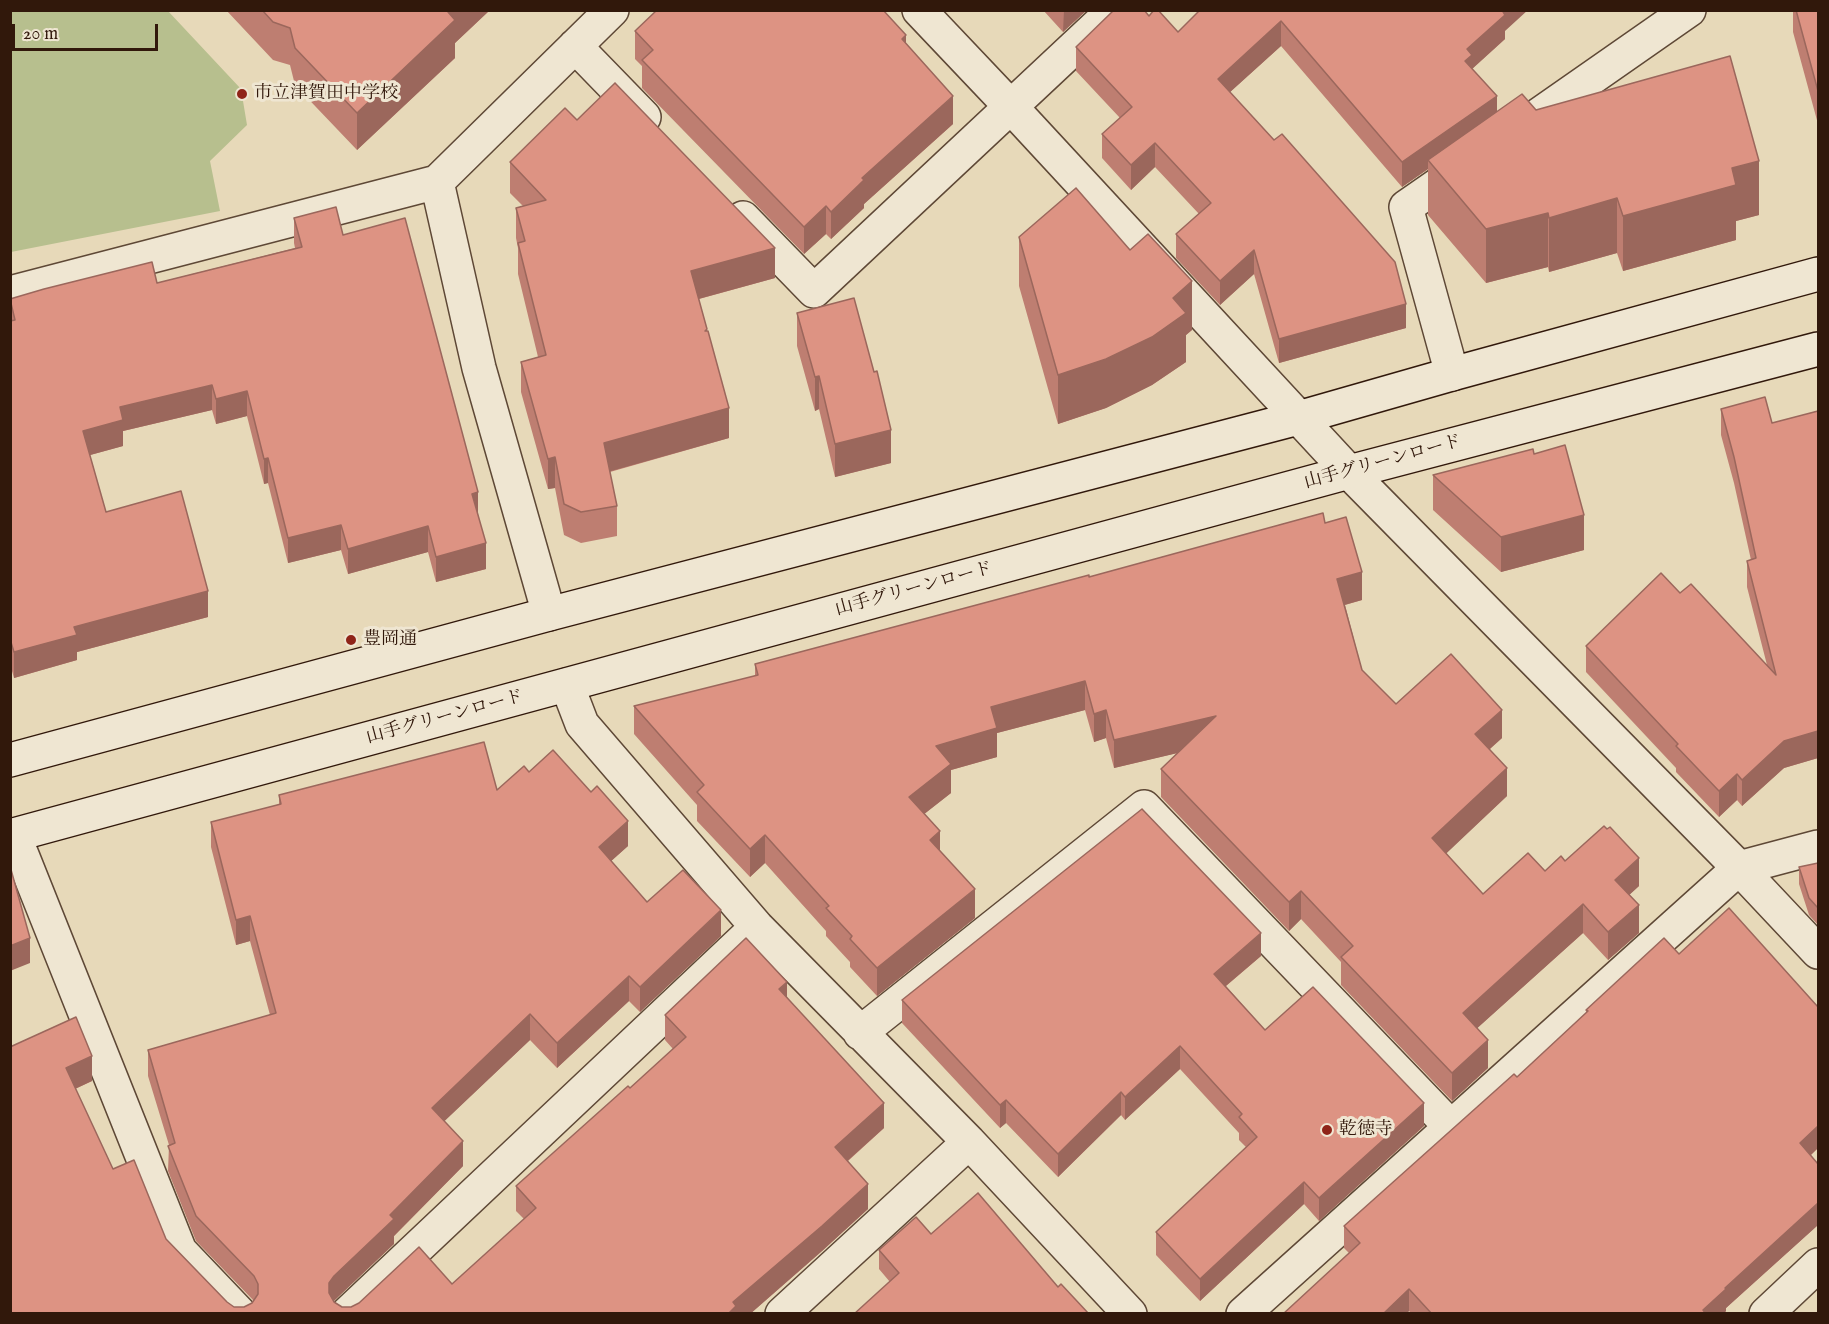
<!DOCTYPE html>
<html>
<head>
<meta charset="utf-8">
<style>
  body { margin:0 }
  #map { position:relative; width:1829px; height:1324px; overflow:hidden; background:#e7d9b9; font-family:"IM FELL English",serif }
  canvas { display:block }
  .frame { position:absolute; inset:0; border:12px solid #31180b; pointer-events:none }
  .scale { position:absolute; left:12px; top:24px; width:146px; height:27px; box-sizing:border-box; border:3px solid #31180b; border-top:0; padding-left:8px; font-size:18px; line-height:21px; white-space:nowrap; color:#31180b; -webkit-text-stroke:4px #efe6d2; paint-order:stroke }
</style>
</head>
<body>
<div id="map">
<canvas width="1829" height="1324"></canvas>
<div class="frame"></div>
<div class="scale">20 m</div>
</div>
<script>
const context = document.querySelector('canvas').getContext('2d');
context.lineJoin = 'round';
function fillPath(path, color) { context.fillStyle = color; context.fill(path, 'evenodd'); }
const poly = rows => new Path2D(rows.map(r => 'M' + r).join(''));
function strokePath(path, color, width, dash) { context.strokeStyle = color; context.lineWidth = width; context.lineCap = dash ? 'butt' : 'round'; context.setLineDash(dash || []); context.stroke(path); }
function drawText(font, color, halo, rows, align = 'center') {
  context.font = font + ' "IM FELL English","Noto Serif JP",serif'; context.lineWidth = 6; context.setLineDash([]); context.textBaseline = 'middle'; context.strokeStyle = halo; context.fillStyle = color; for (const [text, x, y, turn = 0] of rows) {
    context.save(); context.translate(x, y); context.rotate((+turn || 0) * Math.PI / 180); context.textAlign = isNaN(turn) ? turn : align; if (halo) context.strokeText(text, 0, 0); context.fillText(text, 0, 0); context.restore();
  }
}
const green = poly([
  [11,10,168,11,241,89,247,125,210,161,220,211,11,252]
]);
const street = poly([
  [919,10,1011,107,1349,472,1739,868,1818,952],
  [575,46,644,117],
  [1517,130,1689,10],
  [437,182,479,368,549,614],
  [743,218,814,291,1114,10],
  [10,293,437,182,612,10],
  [1452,374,1406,207,1465,166],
  [567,685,582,724,757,927,969,1142,1130,1314],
  [14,835,180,1251,240,1314],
  [860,1033,1144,807,1451,1127],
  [347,1314,757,927],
  [782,1314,969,1142],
  [1243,1314,1739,868,1818,847],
  [1766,1314,1818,1265]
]);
const secondary = poly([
  [10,760,549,614,1298,418,1452,374,1818,274],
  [10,836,1349,472,1818,349]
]);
const wall = poly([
  [226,10,490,10,455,43,455,58,357,150,295,85,290,65,273,60],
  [1043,10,1087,10,1063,32],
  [1200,10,1505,31,1505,39,1472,69,1497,112,1536,110,1759,215,1736,221,1736,240,1623,271,1617,253,1549,272,1548,267,1486,283,1428,215,1428,169,1402,187,1281,46,1230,92,1406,328,1279,363,1254,274,1220,305,1176,258,1176,234,1199,214,1155,167,1131,190,1102,158,1102,134,1120,118,1076,71,1076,47,1149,16,1178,32],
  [1793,10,1818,10,1818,124,1793,32],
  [635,31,906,44,953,124,864,204,864,208,831,239,826,234,804,254,642,88,642,66,635,59],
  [577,120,775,278,699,299,707,331,729,438,610,472,617,506,617,536,581,543,564,535,555,488,548,489,521,392,521,362,538,357,518,274,518,248,516,238,516,208,523,206,510,193,510,162],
  [294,218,343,235,478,514,486,569,436,582,428,552,348,574,341,550,288,563,268,483,264,484,247,416,216,424,212,410,123,431,123,446,90,455,106,512,208,617,77,652,77,660,14,678,10,664,10,299,157,283,295,248,294,243],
  [1019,237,1192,330,1186,335,1186,362,1152,385,1106,408,1058,424,1019,286],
  [797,313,891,463,835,477,819,409,815,411,797,346],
  [1721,409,1772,423,1818,411,1818,758,1784,768,1742,806,1737,800,1719,817,1676,772,1676,768,1586,672,1586,646,1680,593,1767,665,1747,587,1747,561,1751,560,1734,483,1721,435],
  [1534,454,1584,550,1501,572,1433,510,1433,475],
  [1325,523,1362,600,1345,605,1362,670,1396,704,1502,738,1490,749,1507,796,1446,853,1483,894,1545,871,1565,861,1639,886,1629,895,1639,933,1608,960,1583,933,1477,1028,1488,1068,1452,1101,1341,985,1341,962,1301,919,1289,931,1161,797,1161,769,1177,753,1114,768,1106,738,1094,742,1085,710,997,733,997,757,951,770,951,793,924,814,940,851,975,918,877,996,850,967,850,962,826,936,826,931,765,863,750,877,697,821,697,805,634,734,634,706,755,676,755,664,1089,577],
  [529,772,628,846,611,861,647,902,721,936,640,1012,629,1001,557,1068,530,1040,444,1121,463,1166,394,1236,394,1244,333,1301,342,1307,351,1307,452,1284,524,1219,516,1211,516,1186,630,1088,673,1049,665,1040,665,1015,787,997,884,1128,848,1161,868,1209,822,1251,750,1314,10,1314,10,1047,92,1081,75,1089,113,1169,166,1239,227,1302,234,1307,244,1307,252,1303,254,1301,196,1241,168,1171,169,1145,148,1076,148,1050,270,1015,250,941,236,945,211,847,211,822,279,805,279,795,497,790],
  [1818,863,1818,925,1809,915,1799,884,1799,867],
  [1679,954,1818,1007,1818,1148,1811,1155,1818,1164,1818,1225,1726,1308,1726,1311,1723,1314,1412,1314,1409,1311,1406,1314,1283,1314,1349,1253,1344,1248,1344,1226,1517,1077,1586,1013,1586,1010],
  [1261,956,1226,986,1265,1030,1424,1126,1319,1221,1304,1204,1200,1301,1156,1255,1156,1232,1246,1147,1239,1140,1239,1133,1180,1069,1125,1120,1121,1115,1058,1177,1006,1123,1000,1128,902,1023,902,1000],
  [931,1234,1058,1287,890,1282,879,1269,879,1250]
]);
const shadedWall = poly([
  [450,10,490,10,455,43,455,58,357,150,357,113],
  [1064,10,1087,10,1063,32],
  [1502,10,1528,10,1505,31,1505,39,1472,69,1465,61,1467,49],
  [1281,21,1281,46,1218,103,1218,79],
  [906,35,906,63,902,39],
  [953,96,953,124,864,204,864,208,831,239,831,212,862,178],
  [1497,96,1497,121,1428,160,1428,169,1402,187,1402,162],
  [1155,143,1155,167,1131,190,1131,165],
  [1759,161,1759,215,1736,221,1736,240,1623,271,1623,216,1732,168],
  [1617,198,1617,253,1549,272,1549,218],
  [826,206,826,234,804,254,804,227],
  [1548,213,1548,267,1486,283,1486,229],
  [775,248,775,278,691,301,691,271],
  [1254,250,1254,274,1220,305,1220,281],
  [1192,281,1192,330,1186,335,1186,362,1152,385,1106,408,1058,424,1058,375,1173,298],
  [1406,304,1406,328,1279,363,1279,339],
  [819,376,819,409,815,411,815,377],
  [212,385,212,410,123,431,123,446,83,457,83,431,120,407],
  [247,391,247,416,216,424,216,399],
  [729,408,729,438,604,473,604,443],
  [891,430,891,463,835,477,835,444],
  [555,457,555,488,548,489,548,459],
  [268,458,268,483,264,484,264,459],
  [478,492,478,517,472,494],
  [1584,515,1584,550,1501,572,1501,537],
  [341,525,341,550,288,563,288,538],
  [428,526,428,552,348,574,348,549],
  [486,543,486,569,436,582,436,557],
  [1362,572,1362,600,1337,607,1337,579],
  [208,591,208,617,77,652,77,660,14,678,14,652,74,627],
  [1085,681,1085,710,997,733,997,757,951,770,951,793,909,826,909,797,936,746,991,707],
  [1106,710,1106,738,1094,742,1094,714],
  [1502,710,1502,738,1475,762,1475,734],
  [1216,716,1216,744,1114,768,1114,740],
  [1818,731,1818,758,1784,768,1742,806,1742,780,1784,741],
  [1507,768,1507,796,1432,867,1432,838],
  [1737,774,1737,800,1719,817,1719,791],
  [628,821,628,846,599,872,599,847],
  [940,831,940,859,930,840],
  [765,835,765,863,750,877,750,849],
  [1639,858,1639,886,1615,908,1615,880],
  [975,889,975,918,877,996,877,968],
  [1301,891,1301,919,1289,931,1289,902],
  [1583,904,1583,933,1463,1041,1463,1013],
  [1639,905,1639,933,1608,960,1608,932],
  [721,910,721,936,640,1012,640,987],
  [250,916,250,941,236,945,236,920],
  [1261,933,1261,956,1214,996,1214,974],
  [30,938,30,963,10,971,10,946],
  [629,976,629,1001,557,1068,557,1043],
  [787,982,787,1007,779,989],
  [530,1014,530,1040,432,1133,432,1108],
  [1488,1040,1488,1068,1452,1101,1452,1073],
  [1180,1046,1180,1069,1125,1120,1125,1097],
  [92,1056,92,1081,66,1093,66,1068],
  [1121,1092,1121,1115,1058,1177,1058,1154],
  [1006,1100,1006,1123,1000,1128,1000,1105],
  [884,1103,884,1128,835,1172,835,1147],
  [1424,1103,1424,1126,1319,1221,1319,1198],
  [1818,1126,1818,1148,1800,1165,1800,1143],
  [463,1141,463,1166,394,1236,394,1244,334,1301,329,1308,329,1314,329,1283,334,1276,390,1215],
  [1304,1182,1304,1204,1200,1301,1200,1279],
  [868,1184,868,1209,822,1251,750,1314,728,1314,733,1302],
  [1818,1203,1818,1225,1726,1308,1726,1311,1723,1314,1703,1314,1703,1310,1725,1288],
  [1409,1289,1409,1311,1406,1314,1383,1314]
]);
const building = poly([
  [262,10,450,10,448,12,455,20,357,113,295,48,290,28,273,22,262,10],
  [657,10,883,10,906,35,902,39,953,96,862,178,864,180,831,212,826,206,804,227,642,60,653,50,635,31,657,10],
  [1114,10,1144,10,1149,16,1154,10,1158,10,1178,32,1200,10,1502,10,1505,15,1467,49,1472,55,1465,61,1497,96,1402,162,1281,21,1218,79,1274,140,1282,134,1395,262,1406,304,1279,339,1254,250,1220,281,1176,234,1211,203,1155,143,1131,165,1102,134,1132,107,1076,47,1114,10],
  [1796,10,1818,10,1818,91,1796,10],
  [1730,56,1759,161,1732,168,1736,185,1623,216,1617,198,1549,218,1548,213,1486,229,1428,160,1522,94,1536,110,1730,56],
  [615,83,775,248,691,271,707,329,705,331,708,331,729,408,604,443,617,506,581,512,564,504,555,457,548,459,521,362,546,355,518,243,525,241,516,208,546,200,510,162,565,108,577,120,615,83],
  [1076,188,1130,250,1148,234,1192,281,1173,298,1186,313,1152,337,1106,359,1058,375,1019,237,1076,188],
  [336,207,343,235,405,218,478,492,472,494,486,543,436,557,428,526,348,549,341,525,288,538,268,458,264,459,247,391,216,399,212,385,120,407,123,420,83,431,106,512,181,491,208,591,74,627,77,635,14,652,10,639,10,321,15,320,10,299,44,289,152,262,157,283,302,247,294,218,336,207],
  [854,298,874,372,877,371,891,430,835,444,819,376,815,377,797,313,854,298],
  [1765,397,1772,423,1818,411,1818,731,1784,741,1742,780,1737,774,1719,791,1676,746,1678,744,1586,646,1661,573,1680,593,1691,584,1776,675,1747,561,1756,558,1734,457,1721,409,1765,397],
  [1565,445,1584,515,1501,537,1433,475,1533,449,1534,454,1565,445],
  [1323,513,1325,523,1346,517,1362,572,1337,579,1362,670,1396,704,1451,654,1502,710,1475,734,1507,768,1432,838,1483,894,1528,853,1545,871,1561,856,1565,861,1604,826,1607,829,1610,827,1639,858,1615,880,1639,905,1608,932,1583,904,1463,1013,1488,1040,1452,1073,1341,957,1353,946,1301,891,1289,902,1161,769,1216,716,1114,740,1106,710,1094,714,1085,681,991,707,997,728,936,746,951,764,909,797,940,831,930,840,975,889,877,968,850,939,852,936,826,908,829,906,765,835,750,849,697,792,704,785,634,706,758,675,755,664,1089,575,1089,577,1323,513],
  [484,742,497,790,524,766,529,772,553,750,591,792,597,786,628,821,599,847,647,902,683,870,721,910,640,987,629,976,557,1043,530,1014,432,1108,463,1141,390,1215,394,1219,334,1276,329,1283,329,1293,334,1302,342,1307,351,1307,359,1303,419,1247,452,1284,536,1208,516,1186,628,1086,630,1088,686,1037,665,1015,746,938,787,982,779,989,884,1103,835,1147,868,1184,822,1226,733,1302,736,1306,728,1314,10,1314,10,1047,76,1017,92,1056,66,1068,113,1169,134,1160,166,1239,227,1302,234,1307,244,1307,252,1303,258,1294,258,1284,254,1276,196,1216,168,1146,175,1143,148,1050,276,1013,250,916,236,920,211,822,281,804,279,795,484,742],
  [1142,809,1261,933,1214,974,1265,1030,1313,987,1424,1103,1319,1198,1304,1182,1200,1279,1156,1232,1257,1137,1239,1117,1242,1114,1180,1046,1125,1097,1121,1092,1058,1154,1006,1100,1000,1105,902,1000,1142,809],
  [1818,863,1818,908,1809,898,1799,867,1818,863],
  [10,866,30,938,10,946,10,866],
  [1729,908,1818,1007,1818,1126,1800,1143,1818,1164,1818,1203,1725,1288,1726,1289,1703,1310,1706,1314,1432,1314,1409,1289,1383,1314,1283,1314,1360,1243,1344,1226,1514,1074,1517,1077,1588,1011,1586,1010,1664,938,1679,954,1729,908],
  [978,1193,1058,1287,1061,1284,1089,1314,854,1314,899,1273,879,1250,916,1217,931,1234,978,1193]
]);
const markers = [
  [242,94,6,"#8f2418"],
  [351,640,6,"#8f2418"],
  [1327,1130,6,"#8f2418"]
];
const poiNames = [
  ["市立津賀田中学校",254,94],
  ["豊岡通",363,640],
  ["乾徳寺",1339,1130]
];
const streetNames = [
  ["山手グリーンロード",1383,463,-15],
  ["山手グリーンロード",914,590,-15],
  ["山手グリーンロード",445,718,-15]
];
fillPath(green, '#b7bf8e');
strokePath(street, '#5e4836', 36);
strokePath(secondary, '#31180b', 36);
strokePath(street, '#efe6d2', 33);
strokePath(secondary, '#efe6d2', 33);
fillPath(wall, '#be7e71');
fillPath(shadedWall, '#9b675c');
fillPath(building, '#dd9383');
strokePath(building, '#9b675c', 1.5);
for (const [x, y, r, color] of markers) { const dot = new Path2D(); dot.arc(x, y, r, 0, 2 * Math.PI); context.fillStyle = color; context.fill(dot); strokePath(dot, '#efe6d2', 2); }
drawText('18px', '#31180b', '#efe6d2', poiNames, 'left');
drawText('18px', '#31180b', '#efe6d2', streetNames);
</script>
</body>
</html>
